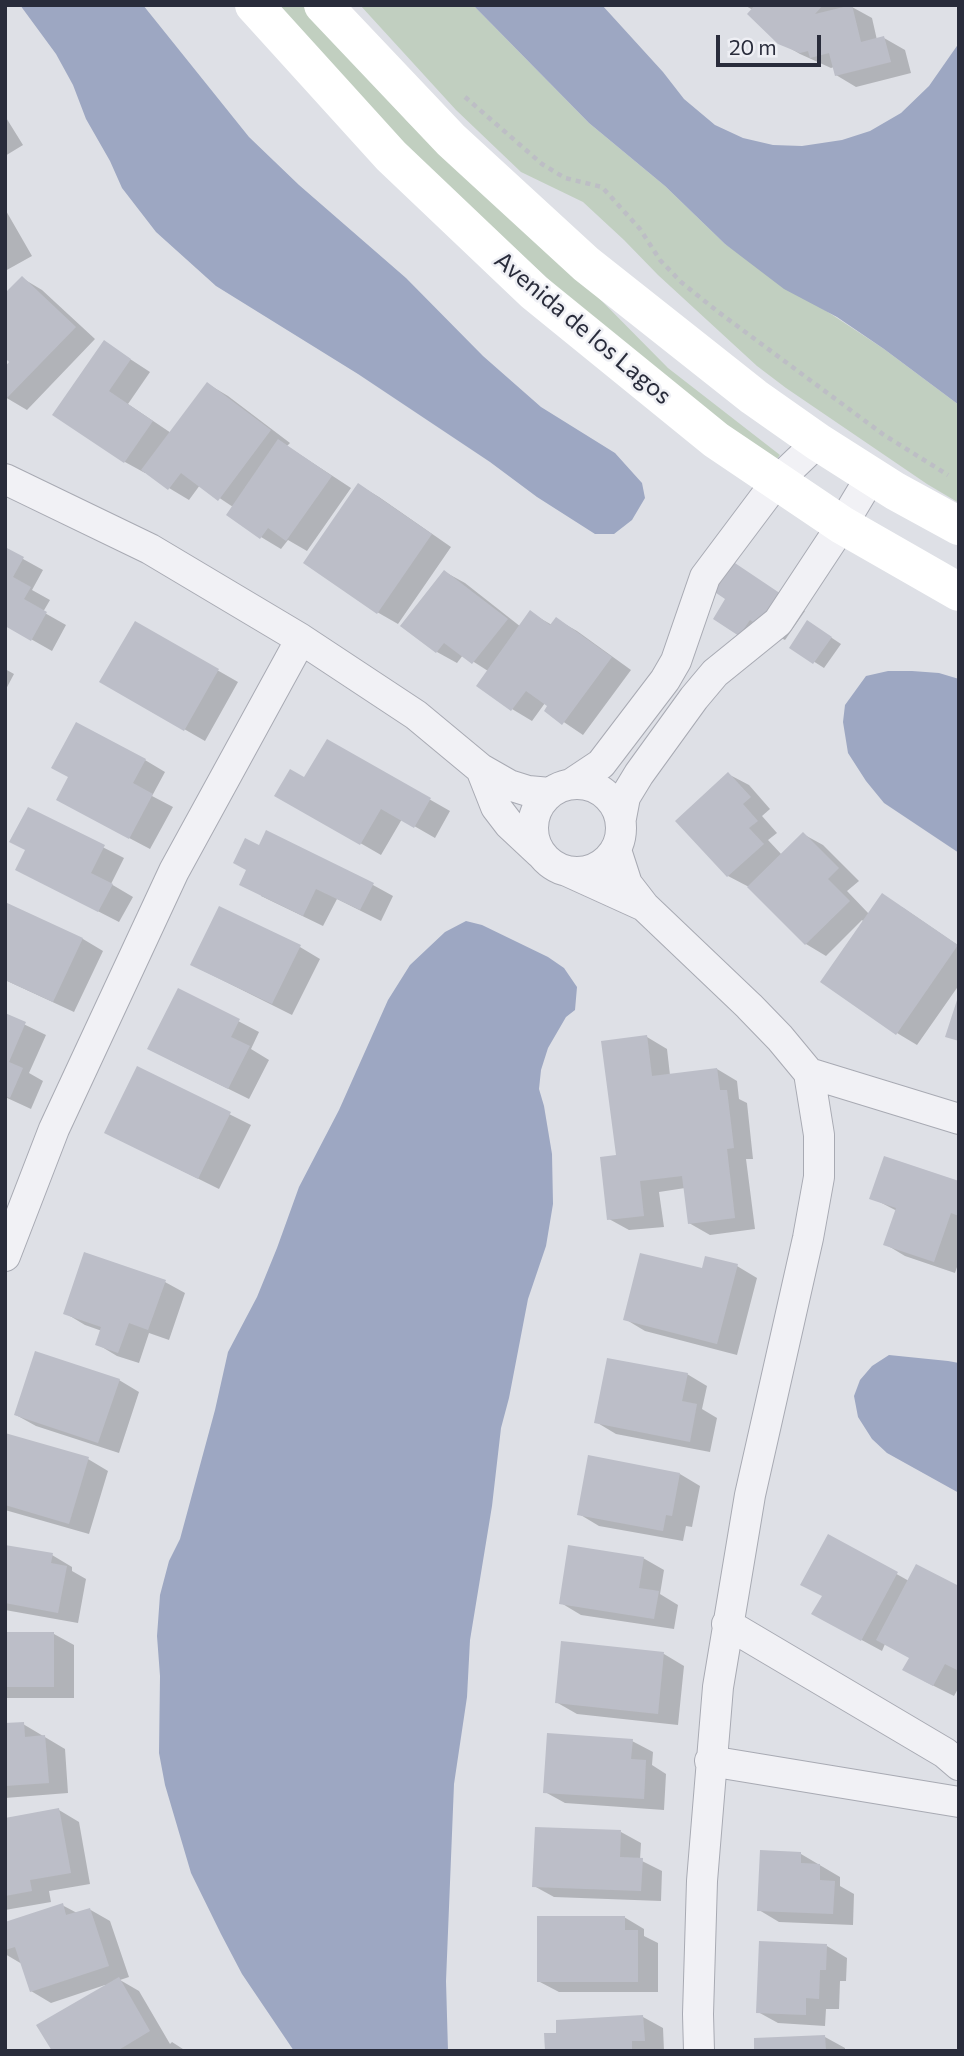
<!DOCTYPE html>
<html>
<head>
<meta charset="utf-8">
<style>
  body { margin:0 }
  #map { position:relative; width:964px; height:2056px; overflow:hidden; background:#dee0e6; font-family:Commissioner,sans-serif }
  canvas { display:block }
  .frame { position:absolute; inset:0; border:7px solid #292c3b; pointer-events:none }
  .scale { position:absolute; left:716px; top:35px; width:105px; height:32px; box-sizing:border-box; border:4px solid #292c3b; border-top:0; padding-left:9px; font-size:21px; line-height:24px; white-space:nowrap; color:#292c3b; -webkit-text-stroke:5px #eeeff4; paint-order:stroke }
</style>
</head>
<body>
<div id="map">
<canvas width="964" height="2056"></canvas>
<div class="frame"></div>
<div class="scale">20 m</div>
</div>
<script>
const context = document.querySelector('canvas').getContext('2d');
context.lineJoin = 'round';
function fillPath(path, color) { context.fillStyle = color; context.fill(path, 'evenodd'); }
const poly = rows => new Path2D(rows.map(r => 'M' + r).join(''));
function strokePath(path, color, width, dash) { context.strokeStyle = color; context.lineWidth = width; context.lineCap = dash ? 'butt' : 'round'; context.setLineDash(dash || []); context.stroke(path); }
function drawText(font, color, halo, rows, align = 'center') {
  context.font = font + ' Commissioner,sans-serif'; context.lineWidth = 5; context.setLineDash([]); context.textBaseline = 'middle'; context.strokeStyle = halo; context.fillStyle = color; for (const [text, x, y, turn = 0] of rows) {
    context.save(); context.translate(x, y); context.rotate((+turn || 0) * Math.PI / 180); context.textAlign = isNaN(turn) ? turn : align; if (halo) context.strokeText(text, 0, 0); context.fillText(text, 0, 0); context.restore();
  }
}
const green = poly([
  [275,5,302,5,408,122,587,286,668,368,780,455,773,464,578,307,396,137],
  [360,5,473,5,589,123,665,186,725,244,884,349,959,405,959,503,927,484,786,388,757,366,658,275,624,240,583,202,521,172,456,110]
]);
const water = poly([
  [20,5,143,5,249,137,299,185,406,278,483,356,541,407,615,453,642,483,645,498,632,520,614,534,595,534,537,497,490,462,358,374,216,286,156,232,122,188,110,161,86,119,73,85,56,54],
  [473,5,602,5,663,72,684,99,715,125,743,138,773,145,802,146,842,140,870,131,901,113,929,86,959,43,959,405,884,349,837,317,784,289,725,244,665,186,589,123],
  [888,671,912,671,939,673,959,679,959,853,884,803,866,781,848,753,843,722,845,705,866,676],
  [466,921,482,925,548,957,564,968,577,987,575,1010,566,1017,548,1048,541,1070,539,1089,544,1106,552,1154,553,1204,546,1246,528,1299,509,1398,501,1428,492,1506,470,1640,467,1697,454,1784,446,1981,448,2051,294,2051,242,1974,221,1934,191,1873,165,1785,159,1753,160,1676,157,1636,160,1595,169,1561,180,1539,215,1410,228,1352,257,1297,277,1248,299,1187,339,1110,388,1000,410,965,445,932],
  [889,1355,948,1361,959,1363,959,1493,887,1453,872,1439,858,1417,854,1396,860,1380,872,1366]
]);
const shadow = poly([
  [744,5,854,5,852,7,872,18,877,40,884,38,905,50,911,73,856,87,836,75,834,67,831,68,800,54,779,42,753,10],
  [5,116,23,145,5,156],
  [5,209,32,256,5,271],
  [22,278,42,290,95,339,27,410,5,397,12,362],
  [104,342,150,372,128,404,171,433,208,384,228,396,290,443,287,446,351,488,307,551,288,540,281,549,261,537,233,507,200,485,189,500,169,488,146,471,145,473,125,462,55,414],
  [359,485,379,497,451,547,398,624,377,612],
  [5,549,43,570,32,590,50,600,43,612,66,625,52,651,6,625,5,626],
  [727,559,805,611,785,640,775,635,740,635,728,599],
  [445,572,465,583,521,627,531,613,552,625,556,619,577,631,631,670,583,735,546,710,550,706,545,703,532,721,512,709,488,671,463,655,457,663,437,652],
  [135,623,238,682,205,741,102,682],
  [817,628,841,644,824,668,791,647],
  [5,669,14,674,5,691],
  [327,741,450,811,435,838,402,819,381,855,277,795,305,780],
  [145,760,165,772,152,796,173,807,150,849,78,811],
  [728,774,749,785,770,809,762,816,777,833,768,840,782,855,803,834,823,845,859,881,847,891,869,914,902,907,959,946,959,985,917,1045,897,1033,864,922,862,920,826,956,806,944,749,887,728,876],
  [28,809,124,858,111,884,133,897,119,922,37,880,27,850],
  [260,847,373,885,393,896,381,921,337,899,323,926,261,896],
  [5,904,83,939,103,951,74,1012,5,980],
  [300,947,320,959,292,1015,192,965],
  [179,990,259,1032,251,1049,269,1060,249,1099,170,1060],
  [5,1015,46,1035,29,1073,43,1081,31,1109,5,1097],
  [647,1037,667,1049,670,1075,717,1069,737,1081,739,1099,747,1103,753,1159,746,1159,755,1229,710,1235,689,1223,685,1188,659,1192,664,1227,629,1230,609,1219,617,1157],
  [137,1068,251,1125,219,1189,106,1133],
  [959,1183,959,1261,955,1273,905,1256,885,1244,897,1211,872,1198],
  [737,1266,757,1278,737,1355,645,1331,625,1319,703,1270],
  [165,1282,185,1293,169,1340,149,1333,139,1363,117,1356,97,1344,102,1331,85,1325,65,1313],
  [687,1374,707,1386,702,1409,717,1418,710,1452,616,1434,596,1422],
  [119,1380,139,1392,119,1453,36,1426,16,1415],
  [5,1434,88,1459,108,1471,89,1534,5,1510],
  [680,1474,700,1486,692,1527,686,1526,683,1541,599,1526,579,1514],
  [829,1536,909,1581,959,1588,959,1687,954,1696,924,1681,911,1658,885,1644,882,1651,834,1625,823,1596],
  [5,1546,52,1555,72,1567,72,1571,86,1579,78,1623,5,1610],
  [643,1558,664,1570,660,1594,678,1605,674,1629,581,1615,561,1603],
  [5,1634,54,1634,74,1645,74,1698,5,1698],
  [562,1643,664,1654,684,1666,678,1725,577,1714,556,1702],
  [23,1724,65,1749,68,1793,5,1798,5,1725],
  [632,1741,653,1752,652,1765,666,1774,664,1810,565,1803,545,1792],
  [59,1810,79,1822,90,1884,49,1891,51,1902,5,1910,5,1820],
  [621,1832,641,1843,640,1860,662,1871,661,1901,554,1897,534,1886],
  [801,1854,840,1877,840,1886,854,1894,853,1925,779,1922,759,1910],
  [62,1905,77,1913,89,1909,110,1921,129,1977,120,1980,139,1991,170,2044,172,2042,186,2051,54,2051,106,1987,105,1985,51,2003,31,1991,22,1964,5,1954,5,1924],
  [624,1917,644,1929,644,1936,658,1943,658,1992,559,1992,538,1981],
  [827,1946,847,1958,846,1981,840,1981,839,2009,826,2009,825,2026,778,2023,758,2012],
  [643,2017,663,2028,664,2051,547,2051,558,2034],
  [825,2037,845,2048,845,2051,756,2051]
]);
const building = poly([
  [755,5,823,5,815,14,852,5,861,42,884,36,891,62,835,76,829,53,810,58,808,51,800,53,778,44,747,14],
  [22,276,76,327,5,400,5,367,9,362,5,358,5,293],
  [104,340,131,359,109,391,153,421,124,463,52,415],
  [207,382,271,430,218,501,181,473,168,490,141,470],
  [278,439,332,476,286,541,268,528,260,539,226,515],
  [358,483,432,534,377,614,303,563],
  [5,547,24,557,13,577,31,587,24,599,47,612,31,641,5,626],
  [717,551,796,604,774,636,750,620,739,636,713,619,725,599,697,580],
  [444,570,508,619,472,664,444,643,436,653,400,626],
  [530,610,550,625,556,617,612,657,562,725,544,711,547,706,526,691,511,711,476,686],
  [807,620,832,637,813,664,789,648],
  [135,621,219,669,184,731,99,682],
  [76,722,146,759,133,783,153,794,129,839,56,800,68,777,51,768],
  [327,739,431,798,414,828,381,809,360,845,274,796,290,769,304,777],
  [728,772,751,797,743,804,758,821,749,828,764,844,727,877,675,821],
  [28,807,105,845,91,873,113,884,98,912,15,870,25,850,9,842],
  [266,830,374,883,360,910,316,889,303,916,239,885,246,870,233,863,245,838,259,845],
  [803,832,839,868,828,879,850,901,805,945,747,887],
  [882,893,958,945,896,1035,820,982],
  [5,902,83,938,53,1002,5,980],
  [219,906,301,945,272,1004,190,965],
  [178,988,240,1019,231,1037,250,1046,228,1089,147,1049],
  [958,997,959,997,959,1041,945,1037],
  [5,1013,26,1022,9,1062,23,1068,10,1098,5,1096],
  [647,1035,652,1076,717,1068,720,1090,727,1090,734,1148,727,1149,735,1218,688,1224,682,1176,640,1181,644,1216,607,1220,600,1157,616,1155,601,1041],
  [137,1066,231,1112,198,1179,104,1133],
  [884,1156,959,1181,959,1216,951,1213,934,1262,883,1245,896,1208,869,1199],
  [84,1252,166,1280,148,1330,129,1323,118,1353,95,1345,101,1327,63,1314],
  [640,1253,702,1268,705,1256,738,1264,717,1344,623,1320],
  [35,1351,120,1379,98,1443,14,1415],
  [607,1358,688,1373,682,1401,697,1404,690,1442,594,1423],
  [5,1433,89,1457,69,1524,5,1505],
  [588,1455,680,1473,672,1516,666,1515,663,1531,577,1515],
  [828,1534,898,1572,861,1641,811,1614,822,1596,800,1585],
  [5,1545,53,1553,51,1563,67,1566,58,1613,5,1603],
  [568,1545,644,1557,639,1588,659,1591,654,1619,559,1604],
  [916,1564,959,1586,959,1671,945,1664,933,1686,902,1670,909,1658,876,1640],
  [5,1632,54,1632,54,1687,5,1687],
  [561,1641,664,1652,658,1714,555,1703],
  [24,1722,25,1737,45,1735,49,1783,5,1786,5,1723],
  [547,1733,633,1739,631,1759,646,1760,644,1799,543,1793],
  [59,1808,71,1873,30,1880,32,1891,5,1896,5,1818],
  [535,1827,621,1830,620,1857,643,1858,641,1891,532,1887],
  [760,1850,801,1852,801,1863,820,1864,820,1880,835,1881,833,1914,757,1911],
  [63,1903,66,1915,90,1908,109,1966,30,1992,15,1947,5,1950,5,1922],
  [537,1916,625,1916,625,1930,638,1930,638,1982,537,1982],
  [759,1941,827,1944,826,1970,820,1970,819,1999,806,1998,806,2015,756,2013],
  [119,1977,150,2031,117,2051,52,2051,36,2025],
  [643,2015,645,2041,632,2041,632,2051,545,2051,544,2033,556,2033,556,2020],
  [825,2035,826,2051,754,2051,754,2038]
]);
const path = poly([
  [465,97,542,164,565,178,602,187,640,229,660,260,681,282,717,311,884,435,948,475]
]);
const street = poly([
  [5,479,150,549,301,639,416,715,481,769],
  '533 828a44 44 0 1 1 88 0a44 44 0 1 1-88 0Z',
  [571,784,601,764,665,680,676,661,705,577,777,481,818,442],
  [621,818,625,797,639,774,694,698,715,673,778,622,842,525,872,475],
  [540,853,509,824,496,807,481,769,509,785,528,791,550,793],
  [567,871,644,906,627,884,616,850],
  [644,906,749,1006,780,1038,809,1073,819,1135,819,1177,808,1238,750,1495,718,1687,702,1881,698,2014,699,2051],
  [809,1073,959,1119],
  [5,1256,54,1129,174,871,301,639],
  [727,1624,945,1753,959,1765],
  [710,1761,959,1802]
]);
const secondary = poly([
  [254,5,391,156,534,292,716,440,842,525,959,592],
  [323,5,451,140,586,264,754,397,818,442,895,491,959,526]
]);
const streetNames = [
  ["Avenida de los Lagos",583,328,40]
];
fillPath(green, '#c1cfc0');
fillPath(water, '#9da7c2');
fillPath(shadow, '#0003');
fillPath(building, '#bcbec8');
strokePath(street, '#a8aab3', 32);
strokePath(path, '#bdbec5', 4.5, [5, 5]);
strokePath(street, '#f1f1f5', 30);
strokePath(secondary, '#fff', 38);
drawText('24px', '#292c3b', '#eeeff4', streetNames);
</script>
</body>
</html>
